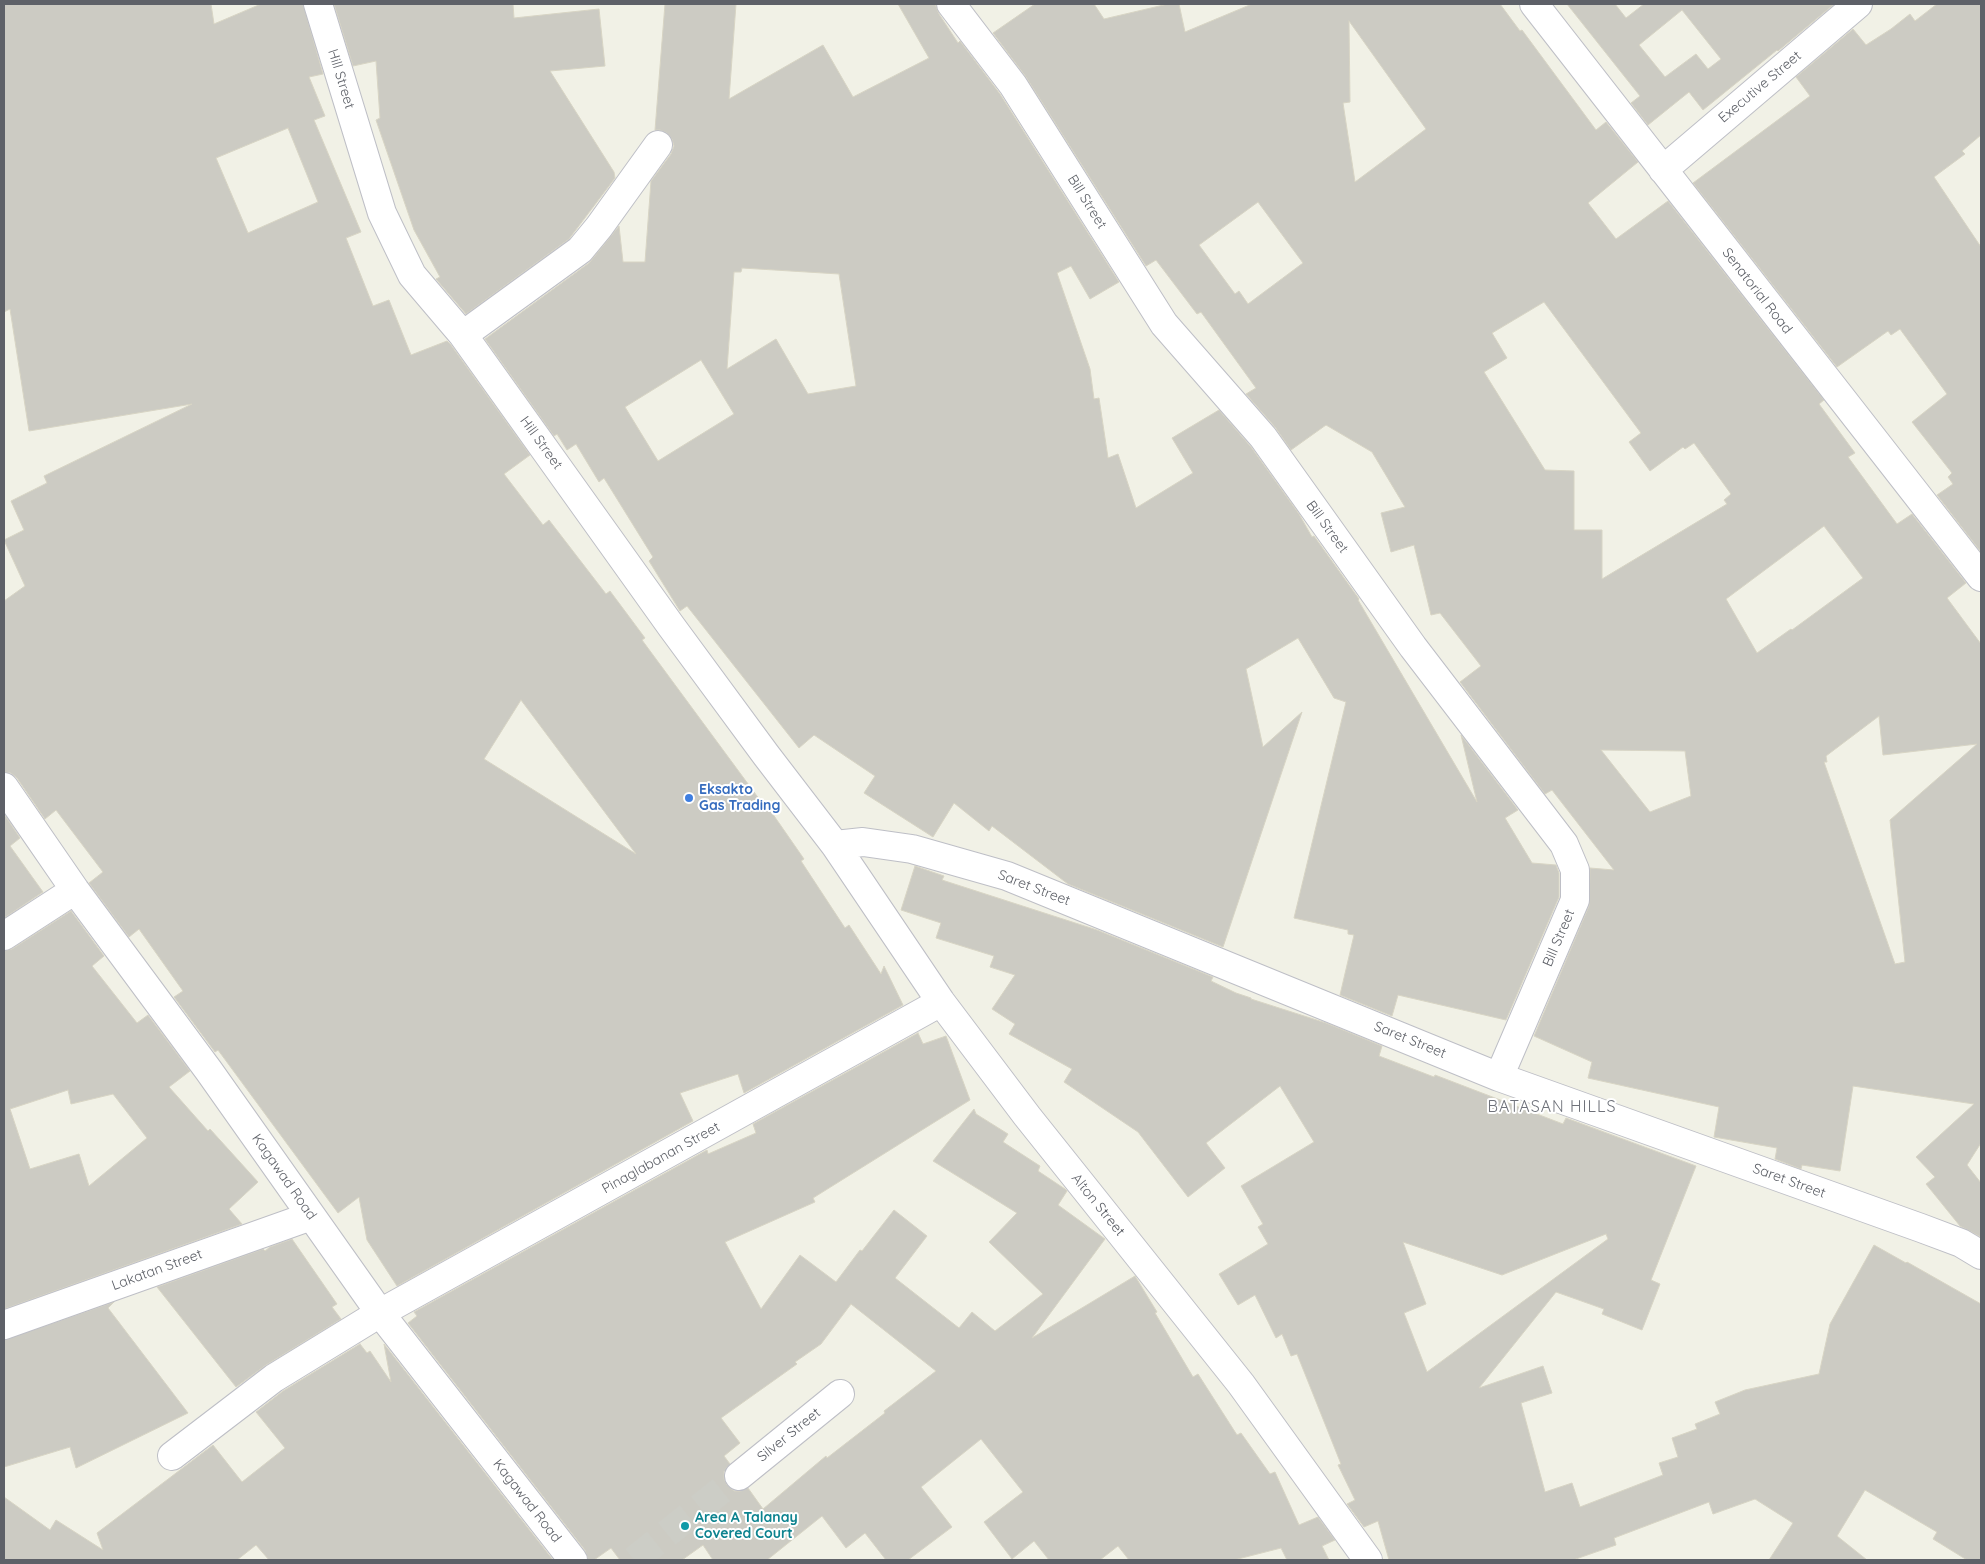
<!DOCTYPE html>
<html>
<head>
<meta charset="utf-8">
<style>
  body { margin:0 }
  #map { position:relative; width:1985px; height:1564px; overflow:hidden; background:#f1f1e6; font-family:Quicksand,sans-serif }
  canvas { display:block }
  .frame { position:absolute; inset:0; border:5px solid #5e6168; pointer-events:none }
</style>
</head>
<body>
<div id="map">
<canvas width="1985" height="1564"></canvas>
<div class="frame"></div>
</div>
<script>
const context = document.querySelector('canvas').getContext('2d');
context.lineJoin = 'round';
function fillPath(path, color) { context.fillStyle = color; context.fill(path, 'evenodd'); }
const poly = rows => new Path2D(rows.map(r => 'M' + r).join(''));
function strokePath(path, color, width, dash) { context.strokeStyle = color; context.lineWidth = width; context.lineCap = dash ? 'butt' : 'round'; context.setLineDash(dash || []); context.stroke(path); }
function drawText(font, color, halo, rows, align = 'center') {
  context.font = font + ' Quicksand,sans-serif'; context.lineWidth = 4; context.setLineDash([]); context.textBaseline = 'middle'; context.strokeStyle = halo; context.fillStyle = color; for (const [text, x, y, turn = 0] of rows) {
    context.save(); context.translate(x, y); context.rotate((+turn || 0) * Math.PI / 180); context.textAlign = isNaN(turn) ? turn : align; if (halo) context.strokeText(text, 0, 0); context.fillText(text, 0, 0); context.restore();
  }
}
const building = poly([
  [4,4,211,4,214,24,261,4,303,4,323,74,309,77,325,116,314,120,361,232,346,238,373,306,389,300,411,355,447,341,451,345,530,455,504,474,543,525,549,520,606,594,610,591,645,638,642,640,768,811,770,810,804,859,801,861,845,928,849,925,881,974,884,966,903,1005,744,1093,738,1074,680,1093,693,1121,397,1286,367,1240,359,1197,338,1213,218,1050,215,1052,174,997,183,991,139,929,129,937,89,883,103,872,56,810,45,819,17,778,11,773,4,772,4,601,25,586,4,540,24,530,11,501,47,483,44,476,192,404,29,431,10,309,4,312,4,4],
  [288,128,318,202,248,233,216,158,288,128],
  [521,700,636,854,484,759,521,700],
  [334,4,513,4,514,18,599,9,605,66,550,71,614,172,615,178,569,239,466,314,436,279,440,277,414,230,376,120,380,118,376,61,353,66,334,4],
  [665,4,736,4,729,99,823,45,853,97,929,58,898,4,935,4,939,14,958,43,960,41,1000,94,1119,282,1090,299,1071,266,1057,273,1090,369,1094,399,1099,398,1108,458,1118,454,1136,508,1193,473,1172,438,1219,410,1251,447,1299,514,1312,537,1314,536,1359,599,1358,600,1477,802,1461,735,1518,810,1505,818,1532,863,1556,865,1559,873,1559,897,1506,1020,1398,995,1392,1016,1340,995,1354,935,1348,934,1348,930,1294,918,1346,702,1334,698,1298,638,1246,669,1263,747,1302,712,1223,947,1068,884,992,826,989,831,954,803,933,837,864,793,875,776,814,735,799,748,687,606,680,611,649,561,653,557,604,478,599,482,576,444,567,450,557,434,554,436,485,339,589,263,619,226,623,262,645,262,651,181,671,154,674,146,672,139,667,133,660,130,655,130,665,4],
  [742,268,839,274,856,386,808,394,776,339,727,369,734,272,741,272,742,268],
  [701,360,734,414,658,461,625,407,701,360],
  [1035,4,1094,4,1104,19,1168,4,1179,4,1185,32,1252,4,1500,4,1520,31,1522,30,1596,130,1606,122,1638,162,1588,203,1616,239,1668,201,1824,400,1819,404,1855,453,1848,457,1897,524,1912,514,1966,583,1947,598,1981,644,1981,1143,1967,1165,1981,1183,1981,1237,1960,1226,1926,1184,1935,1177,1916,1157,1974,1104,1853,1086,1840,1171,1802,1165,1801,1169,1775,1159,1777,1148,1714,1137,1719,1107,1588,1078,1592,1062,1534,1036,1589,906,1590,868,1614,870,1552,790,1545,794,1460,682,1481,666,1440,613,1431,615,1414,545,1391,552,1381,513,1405,507,1372,452,1326,425,1291,450,1275,427,1246,394,1256,388,1201,312,1197,314,1156,260,1146,266,1026,77,993,33,1035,4],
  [1349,21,1426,129,1355,182,1343,103,1350,102,1349,21],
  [1258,202,1303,263,1248,304,1239,291,1235,294,1199,245,1258,202],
  [1544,302,1641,433,1629,442,1650,471,1683,447,1685,449,1694,443,1731,494,1724,500,1727,504,1602,579,1602,530,1574,530,1574,471,1545,470,1484,372,1507,358,1492,333,1544,302],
  [1824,526,1863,578,1792,630,1791,629,1757,653,1726,599,1824,526],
  [1879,716,1883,755,1977,744,1890,820,1905,962,1895,964,1824,762,1827,762,1826,756,1879,716],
  [1601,750,1685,751,1691,796,1650,812,1601,750],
  [1567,4,1615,4,1626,18,1644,4,1833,5,1778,51,1777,50,1703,110,1689,92,1648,125,1631,103,1640,96,1567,4],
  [1682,10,1721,59,1708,69,1696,54,1665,77,1639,45,1682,10],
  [1937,4,1981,4,1981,135,1962,151,1965,154,1934,177,1981,247,1981,552,1937,495,1953,484,1948,477,1952,473,1912,422,1947,394,1900,329,1891,335,1888,331,1837,367,1693,183,1810,96,1796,77,1853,29,1866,45,1891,29,1910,14,1915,21,1937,4],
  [4,814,20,838,10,846,43,892,4,918,4,814],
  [915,866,944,876,942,880,1097,930,1213,977,1211,981,1236,993,1251,998,1251,999,1326,1023,1382,1046,1379,1056,1434,1077,1435,1075,1563,1124,1566,1118,1696,1166,1651,1280,1660,1284,1642,1330,1602,1314,1604,1309,1556,1292,1479,1388,1543,1366,1552,1393,1521,1403,1545,1492,1572,1483,1580,1507,1663,1475,1659,1463,1678,1457,1672,1438,1697,1429,1695,1424,1720,1414,1715,1402,1745,1390,1819,1374,1830,1324,1874,1245,1906,1263,1907,1262,1981,1304,1981,1560,1967,1560,1933,1539,1937,1532,1865,1490,1837,1536,1867,1560,1769,1560,1793,1523,1755,1499,1713,1514,1709,1502,1614,1538,1616,1545,1573,1560,1389,1560,1378,1521,1364,1527,1347,1504,1355,1500,1338,1465,1341,1464,1297,1354,1291,1356,1282,1334,1276,1338,1255,1295,1238,1305,1219,1274,1268,1244,1258,1227,1263,1224,1241,1186,1314,1142,1280,1086,1206,1143,1225,1168,1188,1197,1138,1132,1064,1082,1072,1069,1009,1034,1015,1024,992,1009,1015,975,990,967,994,956,936,938,941,923,901,910,915,866],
  [1606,1234,1608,1239,1427,1372,1404,1313,1426,1304,1403,1242,1502,1275,1606,1234],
  [71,911,104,956,92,966,137,1023,148,1015,190,1071,169,1087,208,1131,210,1129,258,1182,229,1209,242,1224,4,1309,4,951,12,949,71,911],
  [68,1090,71,1104,113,1094,147,1138,89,1186,79,1154,30,1169,10,1109,68,1090],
  [918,1033,923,1044,946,1036,970,1100,813,1198,815,1202,725,1242,761,1309,800,1255,836,1282,860,1250,862,1251,894,1210,927,1236,895,1278,959,1328,972,1312,995,1331,1043,1294,989,1242,1017,1213,933,1161,974,1109,976,1114,1008,1134,1003,1142,1040,1166,1038,1171,1065,1189,1067,1191,1058,1205,1105,1239,1032,1338,1135,1276,1157,1312,1155,1313,1193,1377,1198,1374,1237,1435,1241,1433,1270,1474,1275,1472,1299,1525,1318,1517,1335,1540,1322,1546,1329,1560,1287,1560,1281,1548,1234,1560,1129,1560,1118,1546,1100,1560,1049,1560,1034,1541,1012,1559,984,1522,1023,1492,981,1439,921,1487,952,1527,908,1560,886,1560,865,1533,846,1548,822,1516,767,1560,713,1560,703,1545,682,1560,620,1560,611,1548,594,1560,588,1560,585,1550,408,1323,417,1316,414,1312,707,1150,708,1154,756,1133,753,1124,918,1033],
  [851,1304,936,1371,884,1411,885,1413,827,1458,826,1456,763,1509,748,1488,741,1491,734,1491,727,1485,724,1479,724,1471,730,1464,724,1456,740,1443,721,1418,797,1364,795,1362,821,1344,851,1304],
  [292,1239,337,1304,332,1307,341,1319,266,1365,236,1387,157,1287,263,1249,265,1251,270,1247,292,1239],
  [114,1302,108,1308,188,1413,76,1468,70,1447,4,1467,4,1340,114,1302],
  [360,1344,367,1353,370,1351,391,1382,384,1344,553,1560,269,1560,256,1545,237,1560,4,1560,4,1497,50,1530,56,1520,103,1550,97,1533,213,1445,242,1482,285,1448,256,1412,283,1391,360,1344]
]);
const streetTunnel = poly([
  [634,1560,739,1476]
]);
const street = poly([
  [318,4,382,213,412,275,463,335,671,626,766,755,835,845,941,1002,1027,1116,1241,1384,1368,1560],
  [951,4,1013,85,1164,324,1263,437,1413,647,1564,844,1575,870,1575,900,1499,1077],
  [1534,4,1981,577],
  [1663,170,1858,4],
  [463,335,580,250,599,227,658,145],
  [4,787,75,890,209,1071,380,1313,573,1560],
  [835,845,863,842,912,849,1007,876,1499,1077,1921,1228,1961,1243,1981,1255],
  [4,936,75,890],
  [4,1325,311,1216],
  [172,1456,274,1378,380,1313,941,1002],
  [739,1476,840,1394]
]);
const markers = [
  [689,798,5,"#3f7fe0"],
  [685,1526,5,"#0f9aa8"]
];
const streetNames = [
  ["Hill Street",341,79,73],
  ["Executive Street",1760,87,-40],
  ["Bill Street",1087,202,58],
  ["Senatorial Road",1757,291,52],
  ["Hill Street",541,443,54],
  ["Bill Street",1327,527,54],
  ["Saret Street",1034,888,21],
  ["Bill Street",1559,938,-67],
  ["Saret Street",1410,1040,22],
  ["Pinaglabanan Street",661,1158,-29],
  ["Kagawad Road",284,1177,55],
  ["Saret Street",1789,1181,20],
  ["Alton Street",1098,1205,51],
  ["Lakatan Street",157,1270,-20],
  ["Silver Street",789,1435,-39],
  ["Kagawad Road",527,1501,52]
];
const shopNames = [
  ["Eksakto",699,790],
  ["Gas Trading",699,806]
];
const cultureNames = [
  ["Area A Talanay",695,1518],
  ["Covered Court",695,1534]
];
const quarterNames = [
  ["BATASAN HILLS",1552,1107]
];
fillPath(building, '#cccbc3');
strokePath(building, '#d7d4c4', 1);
strokePath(streetTunnel, '#cccdc6', 28, [28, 14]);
strokePath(street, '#bebfc6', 30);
strokePath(street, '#fff', 28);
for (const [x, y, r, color] of markers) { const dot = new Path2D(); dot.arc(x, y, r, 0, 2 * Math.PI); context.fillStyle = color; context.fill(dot); strokePath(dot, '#fff', 2); }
drawText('14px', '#5e6168', '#fff', streetNames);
drawText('bold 14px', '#366cbe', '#fff', shopNames, 'left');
drawText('bold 14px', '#0d838f', '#fff', cultureNames, 'left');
context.letterSpacing = '1px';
drawText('16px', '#6f727a', '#fff', quarterNames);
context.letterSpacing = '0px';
</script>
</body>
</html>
